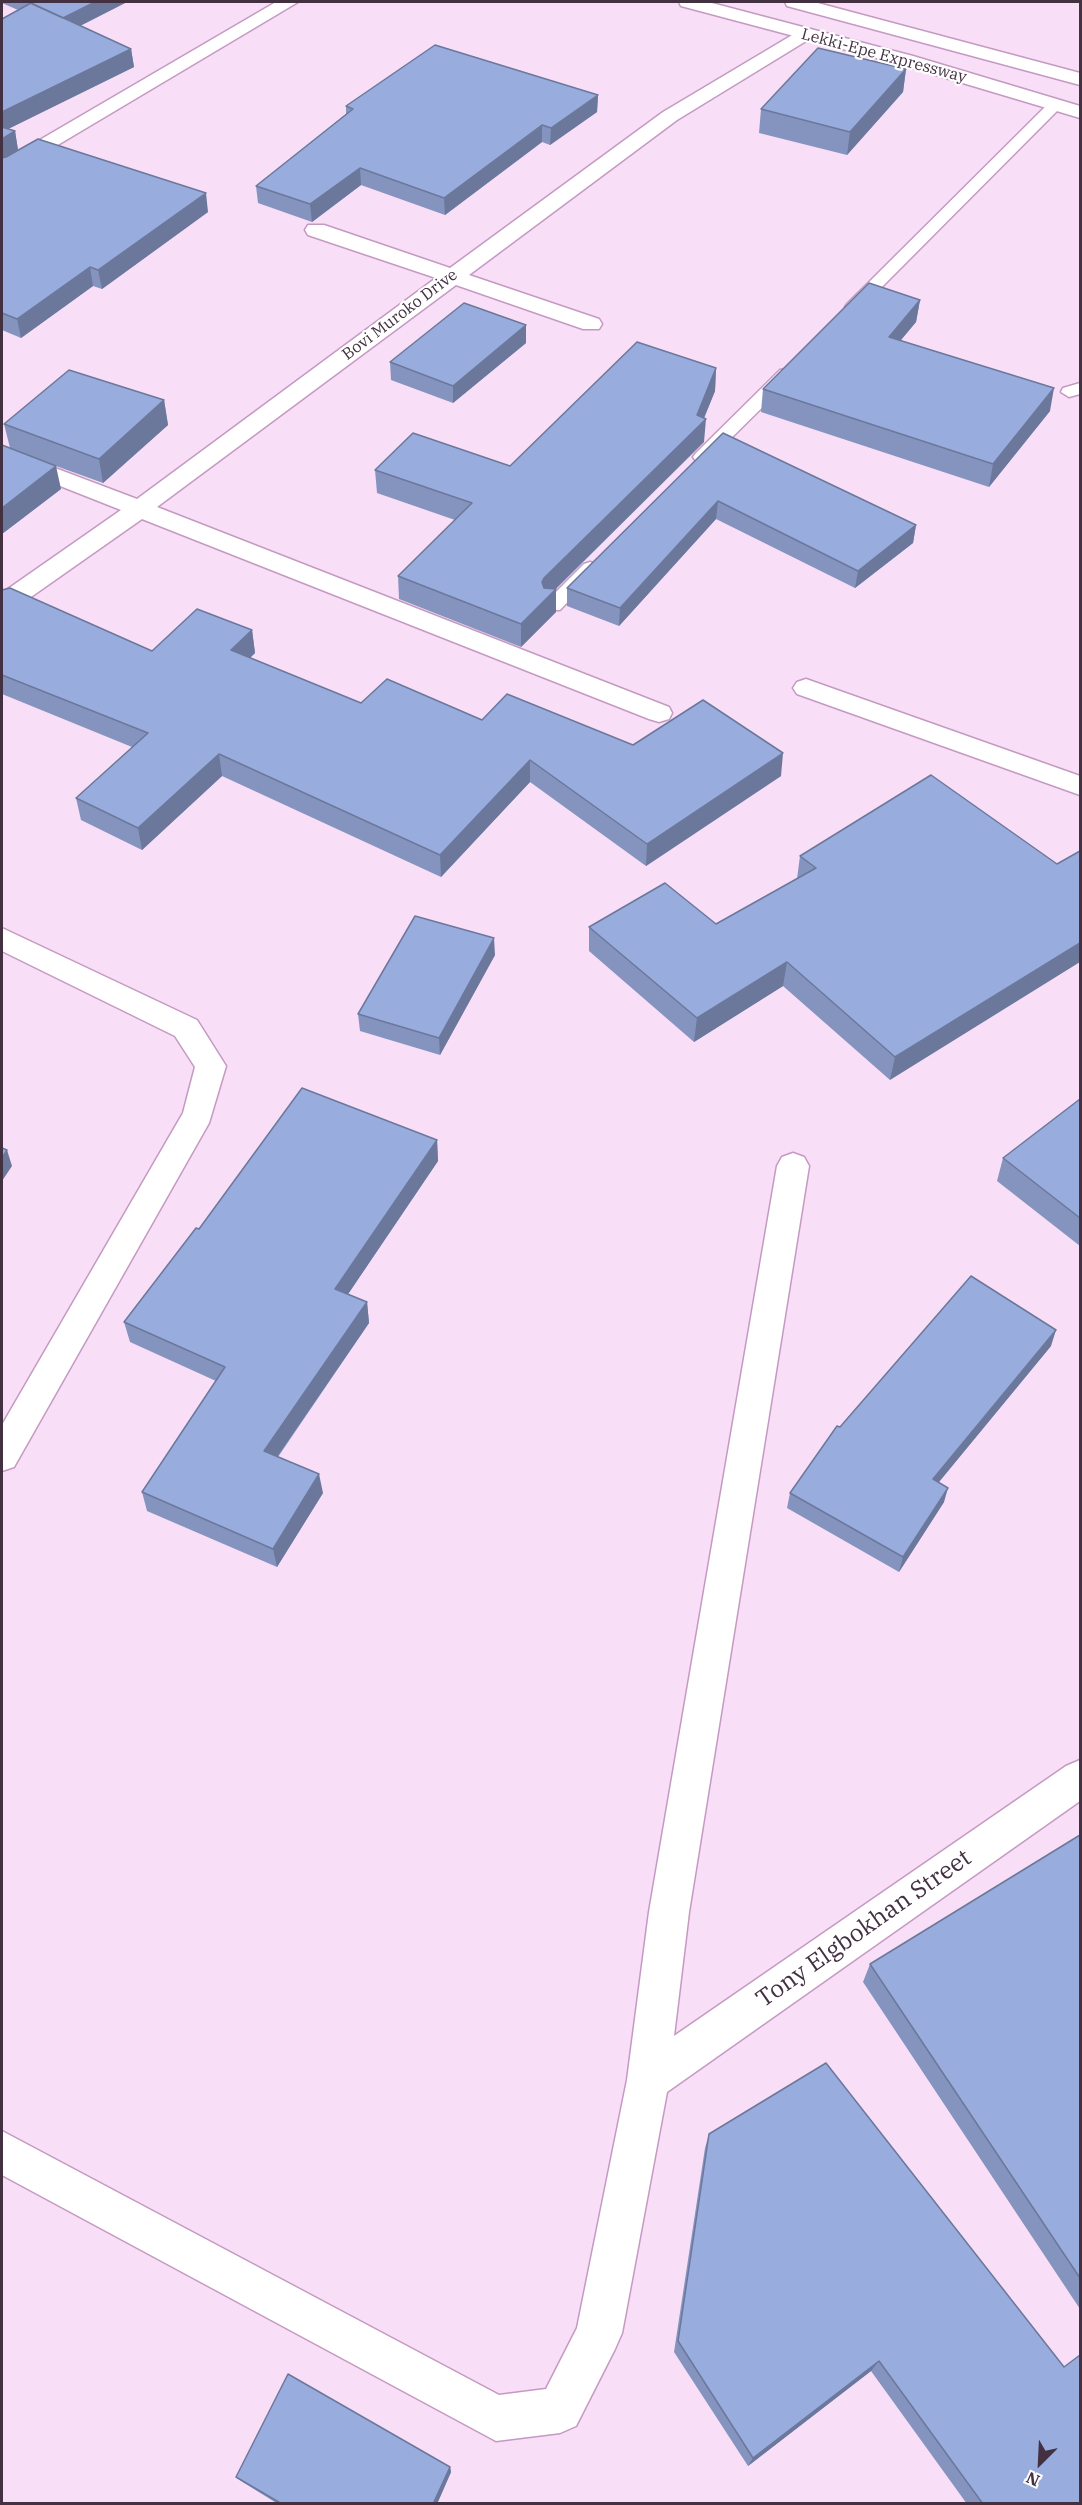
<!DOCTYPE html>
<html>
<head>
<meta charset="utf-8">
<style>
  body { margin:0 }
  #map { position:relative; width:1082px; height:2505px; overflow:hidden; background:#f9def7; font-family:"IBM Plex Serif",serif }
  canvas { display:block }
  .frame { position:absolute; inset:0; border:3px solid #433142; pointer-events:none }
  .north { position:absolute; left:1010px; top:2433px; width:60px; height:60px; -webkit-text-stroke:4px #fff; paint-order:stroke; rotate:204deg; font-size:16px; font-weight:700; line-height:24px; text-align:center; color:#433142 }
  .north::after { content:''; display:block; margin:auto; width:21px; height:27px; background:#433142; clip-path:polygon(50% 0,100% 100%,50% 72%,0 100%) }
</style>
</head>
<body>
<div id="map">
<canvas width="1082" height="2505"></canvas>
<div class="frame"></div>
<div class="north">N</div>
</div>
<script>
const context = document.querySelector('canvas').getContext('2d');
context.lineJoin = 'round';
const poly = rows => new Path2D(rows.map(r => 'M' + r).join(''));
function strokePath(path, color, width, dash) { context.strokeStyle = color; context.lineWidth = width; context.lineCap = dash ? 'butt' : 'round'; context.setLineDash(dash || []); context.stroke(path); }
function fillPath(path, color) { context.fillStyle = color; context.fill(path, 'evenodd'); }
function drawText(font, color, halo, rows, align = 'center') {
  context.font = font + ' "IBM Plex Serif",serif'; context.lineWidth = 4.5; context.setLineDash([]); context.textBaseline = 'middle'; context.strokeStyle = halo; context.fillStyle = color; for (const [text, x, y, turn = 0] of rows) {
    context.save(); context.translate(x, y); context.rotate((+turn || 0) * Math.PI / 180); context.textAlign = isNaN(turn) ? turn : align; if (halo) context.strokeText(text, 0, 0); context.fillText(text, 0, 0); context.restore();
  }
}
const lane = poly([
  [1055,101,1062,105,1060,108,859,310,847,310,845,307,847,304,1050,102,1055,101],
  [786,369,792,370,794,374,792,378,708,461,696,461,693,457,696,453,780,370,786,369],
  [1080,383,1080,394,1069,397,1061,392,1063,388,1080,383],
  [590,562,596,564,599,568,596,572,560,610,546,610,544,606,546,602,584,564,590,562]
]);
const street = poly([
  [276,2,298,2,9,174,2,176,2,162,276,2],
  [804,28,814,34,811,38,677,120,469,275,599,319,602,324,599,329,583,329,456,285,157,507,669,707,672,713,669,719,659,722,649,719,142,519,11,611,2,613,2,593,121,510,2,463,2,448,137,499,436,278,308,235,305,230,308,225,324,225,450,268,663,112,804,28],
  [806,679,1080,776,1080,795,797,694,793,688,797,682,806,679],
  [2,928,197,1020,226,1066,209,1123,14,1467,2,1471,2,1425,183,1113,195,1067,175,1036,2,951,2,928],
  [793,1153,804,1157,809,1166,689,1912,674,2036,1066,1766,1080,1760,1080,1801,667,2092,622,2333,615,2349,576,2426,560,2433,496,2441,2,2175,2,2131,499,2395,546,2389,577,2328,627,2080,649,1912,777,1166,782,1157,793,1153]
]);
const highway = poly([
  [679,2,708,2,913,56,1080,106,1080,118,899,64,681,6,679,2],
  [785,2,814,2,1080,73,1080,85,787,6,785,2]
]);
const wall = poly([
  [2,2,127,2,80,26,131,49,134,67,8,129,15,131,18,150,208,212,102,289,93,286,21,338,2,330,2,19,18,10,2,3],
  [906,69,903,92,847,155,759,133,761,109],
  [598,95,597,112,550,145,542,142,445,215,361,185,312,222,258,203,256,186,346,114,346,106],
  [920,300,916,322,901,340,1050,411,989,487,761,412,763,389],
  [526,325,526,343,453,403,391,380,390,362],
  [716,368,715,391,704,418,704,442,556,589,556,612,521,647,399,599,398,576,455,520,377,493,375,470,510,466],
  [164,400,168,425,103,483,34,458,61,489,2,534,2,445,10,448,4,424],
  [723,433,916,525,913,543,855,588,716,519,619,626,567,606,567,588],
  [2,590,152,651,252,630,255,653,250,658,361,703,482,720,633,745,781,776,646,866,530,782,441,877,222,776,142,850,81,820,76,798,132,747,2,694],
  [800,856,1057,864,890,1080,783,986,694,1042,589,951,589,927,716,924,797,879],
  [495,955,440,1055,360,1031,358,1014],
  [1080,1099,1080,1246,997,1181,1003,1158],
  [437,1140,438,1161,348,1294,367,1302,369,1323,278,1457,323,1493,277,1567,147,1511,142,1492,216,1381,130,1342,124,1322,199,1229],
  [1051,1346,939,1482,944,1502,899,1572,787,1508,790,1493,840,1427],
  [1080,1835,1080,2309,863,1982,870,1964],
  [709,2134,1080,2504,967,2504,871,2371,748,2466,674,2352,705,2148],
  [450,2467,451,2472,437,2504,278,2504,241,2481,236,2477]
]);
const shadedWall = poly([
  [95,2,127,2,66,33,63,18],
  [131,49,134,67,2,132,2,112],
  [906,69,903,92,847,155,850,132],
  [598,95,597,112,550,145,551,128],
  [542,125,542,142,445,215,444,198],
  [15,131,18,150,2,160,2,139],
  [360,168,361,185,312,222,310,204],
  [206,193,208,212,102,289,98,270],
  [90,267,93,286,21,338,17,319],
  [920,300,916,322,885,359,889,337],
  [526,325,526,343,453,403,453,386],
  [716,368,715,391,702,423,706,419,704,442,544,600,556,589,556,612,521,647,521,624,544,578,697,415],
  [1054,388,1050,411,989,487,993,464],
  [164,400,168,425,103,483,99,459],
  [56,466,61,489,2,534,2,508],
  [718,501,716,519,619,626,620,608],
  [916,525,913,543,855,588,858,571],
  [252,630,255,653,234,673,231,650],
  [783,753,781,776,646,866,647,844],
  [219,754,222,776,142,850,138,828],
  [530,760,530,782,441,877,440,855],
  [494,938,495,955,440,1055,439,1038],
  [1080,943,1080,962,890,1080,895,1057],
  [787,962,783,986,694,1042,697,1018],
  [437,1140,438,1161,338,1309,335,1289],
  [7,1150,12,1166,2,1181,2,1158],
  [367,1302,369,1323,268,1470,264,1451],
  [1056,1330,1051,1346,929,1494,933,1479],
  [319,1474,323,1493,277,1567,273,1549],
  [948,1488,944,1502,899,1572,903,1557],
  [879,2361,871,2371,748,2466,753,2458],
  [450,2467,451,2472,437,2504,433,2504]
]);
const building = poly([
  [28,2,95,2,63,18,28,2],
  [31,3,131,49,2,112,2,19,31,3],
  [435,45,598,95,551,128,542,125,444,198,360,168,310,204,256,186,353,109,346,106,435,45],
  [818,48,906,69,850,132,761,109,818,48],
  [2,127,15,131,2,139,2,127],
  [38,139,206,193,98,270,90,267,17,319,2,313,2,158,6,157,38,139],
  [869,283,920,300,889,337,1054,388,993,464,763,389,869,283],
  [464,303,526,325,453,386,390,362,464,303],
  [637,342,716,368,697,415,706,419,544,578,542,582,544,588,556,589,521,624,398,576,472,503,375,470,413,433,510,466,637,342],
  [69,370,164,400,99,459,4,424,69,370],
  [723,433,916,525,858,571,718,501,620,608,567,588,723,433],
  [2,445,56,466,2,508,2,445],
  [10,588,152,651,197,609,252,630,231,650,361,703,387,679,482,720,507,694,633,745,703,700,783,753,647,844,530,760,440,855,219,754,138,828,76,798,148,733,2,675,2,590,10,588],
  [931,775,1057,864,1080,851,1080,943,895,1057,787,962,697,1018,589,927,665,883,716,924,816,868,800,856,931,775],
  [415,916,494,938,439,1038,358,1014,415,916],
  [302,1088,437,1140,335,1289,367,1302,264,1451,319,1474,273,1549,142,1492,225,1367,124,1322,196,1228,199,1229,302,1088],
  [1080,1099,1080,1218,1003,1158,1080,1099],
  [2,1148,7,1150,2,1158,2,1148],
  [971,1276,1056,1330,933,1479,948,1488,903,1557,790,1493,837,1426,840,1427,971,1276],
  [1080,1835,1080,2278,870,1964,1080,1835],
  [826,2063,1064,2367,1080,2355,1080,2504,983,2504,879,2361,753,2458,678,2341,709,2134,826,2063],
  [288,2374,450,2467,433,2504,282,2504,236,2477,288,2374]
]);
const farStreetnames = [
  ["Lekki-Epe Expressway",884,56,15],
  ["Bovi Muroko Drive",400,315,-37]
];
const nearStreetnames = [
  ["Tony Elgbokhan Street",864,1929,-35]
];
strokePath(lane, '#c59ac2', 3);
strokePath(street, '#c59ac2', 3);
strokePath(highway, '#c59ac2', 3);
fillPath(lane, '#fff');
fillPath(street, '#fff');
fillPath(highway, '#fff');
fillPath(wall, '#8494bf');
fillPath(shadedWall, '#6b789b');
fillPath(building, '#99acde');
strokePath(building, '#6b789b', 1.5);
drawText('16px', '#433142', '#fff', farStreetnames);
drawText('24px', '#433142', '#fff', nearStreetnames);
</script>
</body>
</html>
